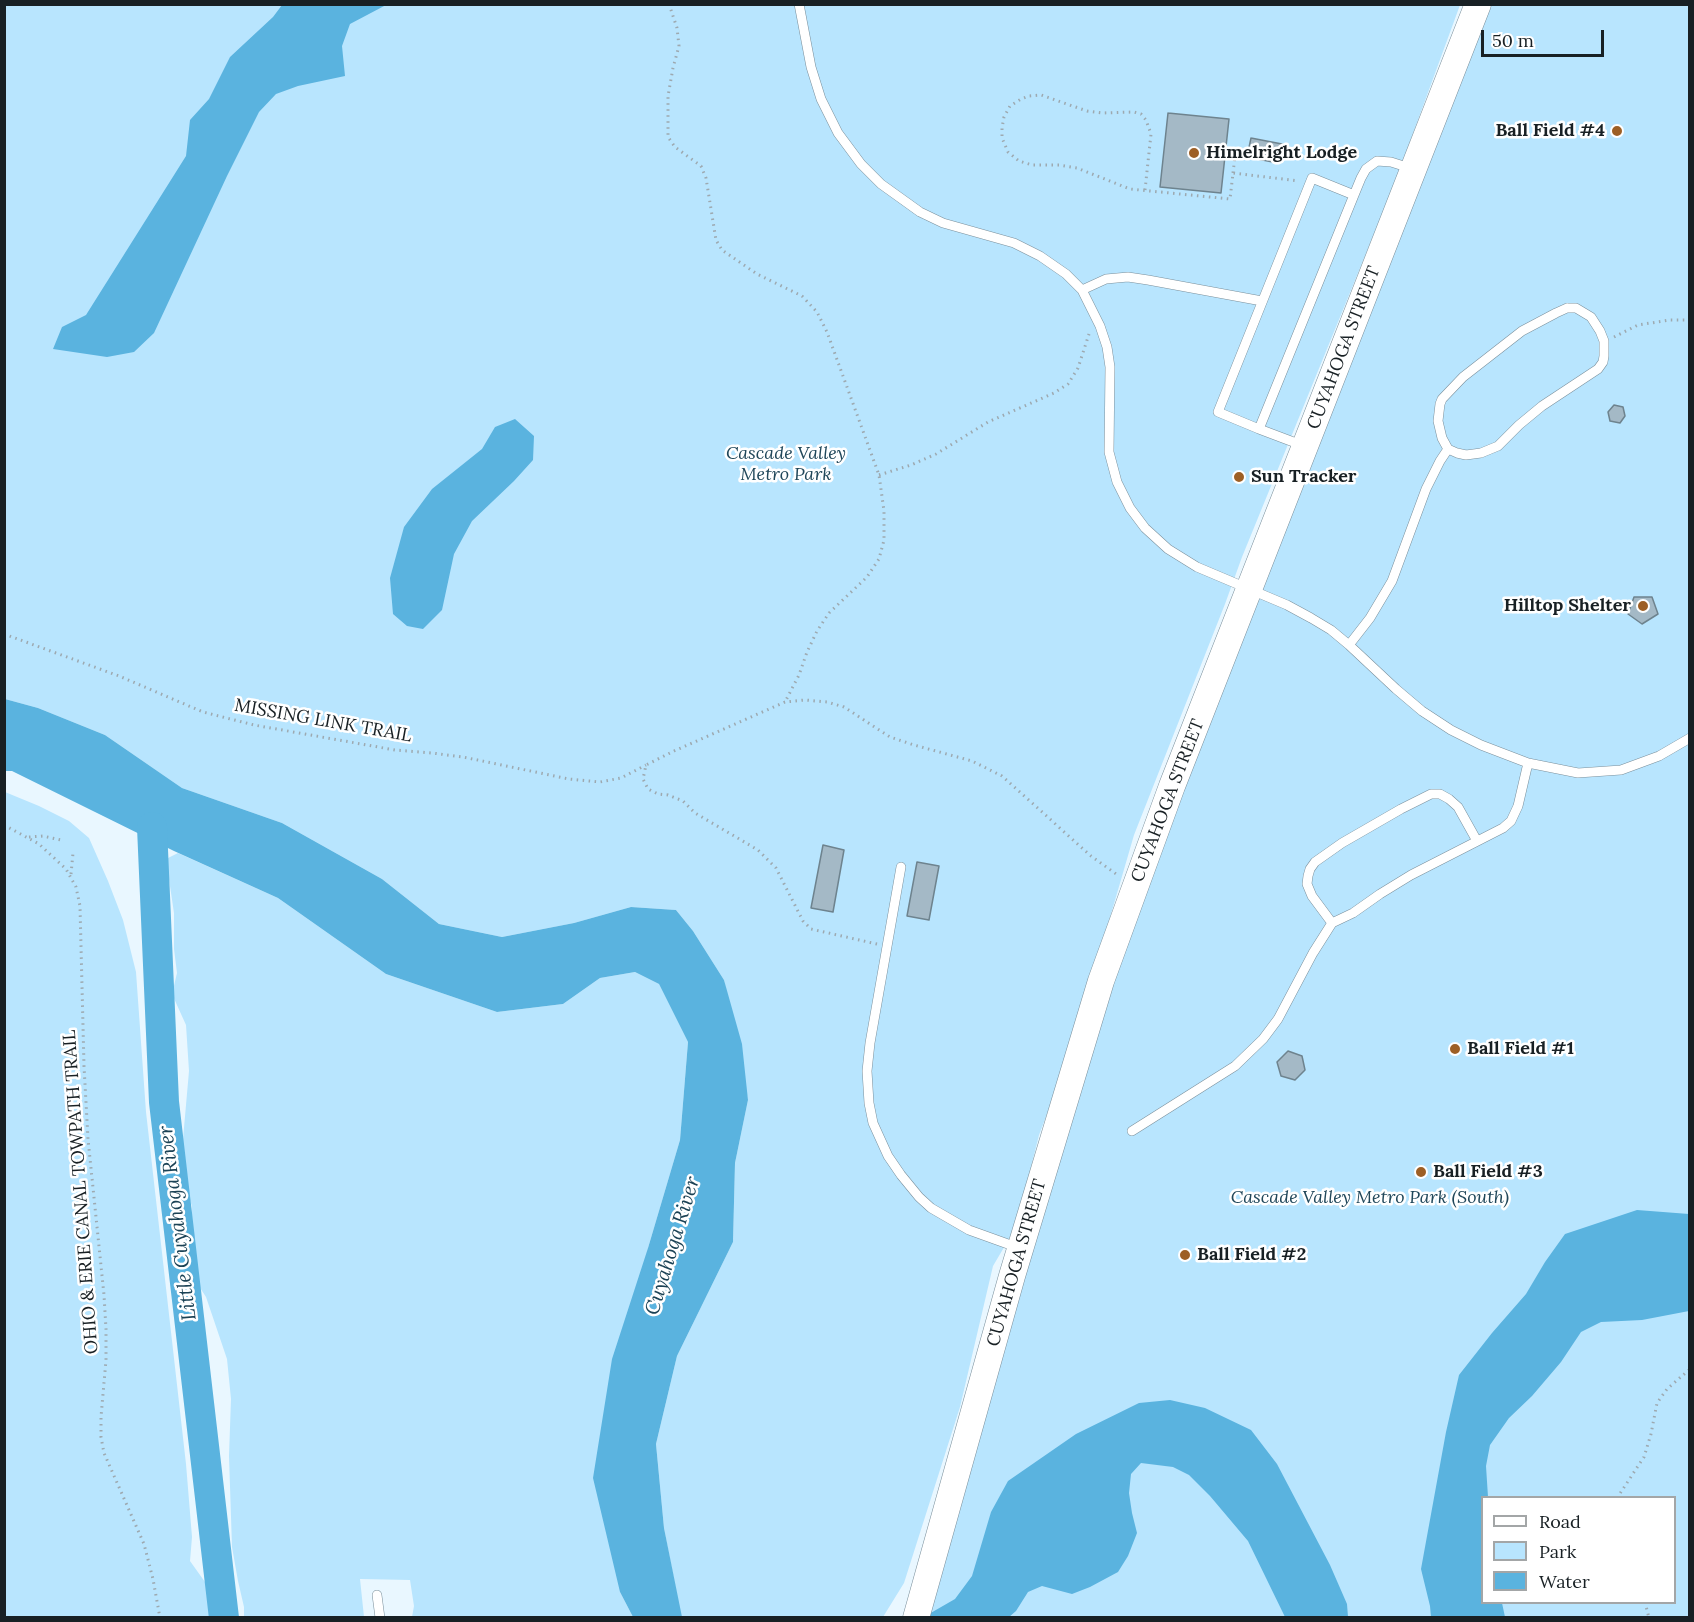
<!DOCTYPE html>
<html>
<head>
<meta charset="utf-8">
<style>
  body { margin:0 }
  #map { position:relative; width:1694px; height:1622px; overflow:hidden; background:#e9f7ff; font-family:Lora,serif }
  canvas { display:block }
  .frame { position:absolute; inset:0; border:6px solid #182024; pointer-events:none }
  .legend { position:absolute; left:1481px; top:1496px; width:195px; height:108px; box-sizing:border-box; background:#fff; border:2px solid #a3a6a7; margin:0; padding:8px 10px; list-style:none; font-size:18px; color:#182024 }
  .legend li { display:flex; align-items:center; gap:12px; height:30px }
  .legend b { width:30px; border:2px solid #a3a6a7 }
  .scale { position:absolute; left:1481px; top:30px; width:123px; height:27px; box-sizing:border-box; border:3px solid #182024; border-top:0; padding-left:8px; font-size:18px; line-height:21px; white-space:nowrap; color:#182024; -webkit-text-stroke:4px #fff; paint-order:stroke }
</style>
</head>
<body>
<div id="map">
<canvas width="1694" height="1622"></canvas>
<div class="frame"></div>
<ul class="legend">
<li><b style="height:8px;background:#fff"></b>Road</li>
<li><b style="height:16px;background:#b8e5fe"></b>Park</li>
<li><b style="height:16px;background:#5ab3df"></b>Water</li>
</ul>
<div class="scale">50 m</div>
</div>
<script>
const context = document.querySelector('canvas').getContext('2d');
context.lineJoin = 'round';
function fillPath(path, color) { context.fillStyle = color; context.fill(path, 'evenodd'); }
const poly = rows => new Path2D(rows.map(r => 'M' + r).join(''));
function strokePath(path, color, width, dash) { context.strokeStyle = color; context.lineWidth = width; context.lineCap = dash ? 'butt' : 'round'; context.setLineDash(dash || []); context.stroke(path); }
function drawText(font, color, halo, rows, align = 'center') {
  context.font = font + ' Lora,serif'; context.lineWidth = 5; context.setLineDash([]); context.textBaseline = 'middle'; context.strokeStyle = halo; context.fillStyle = color; for (const [text, x, y, turn = 0] of rows) {
    context.save(); context.translate(x, y); context.rotate((+turn || 0) * Math.PI / 180); context.textAlign = isNaN(turn) ? turn : align; if (halo) context.strokeText(text, 0, 0); context.fillText(text, 0, 0); context.restore();
  }
}
const green = poly([
  [4,5,1460,5,1396,180,1242,557,1225,604,1134,835,1072,1048,1039,1135,1016,1227,993,1266,960,1407,904,1583,883,1617,682,1618,681,1616,664,1528,656,1444,677,1356,733,1242,735,1163,748,1100,724,980,693,931,676,910,631,907,574,923,502,937,439,924,382,879,282,823,182,788,105,735,38,708,5,699],
  [1479,5,1689,5,1689,1617,916,1618,1083,1043],
  [1482,1498,1674,1498,1674,1602,1482,1602],
  [5,792,39,806,69,821,89,838,108,881,123,920,136,972,146,1112,186,1464,192,1537,190,1561,205,1582,216,1617,5,1617],
  [178,853,278,898,386,974,497,1012,563,1004,600,978,635,972,659,984,688,1042,680,1140,648,1248,620,1592,633,1617,412,1617,414,1606,410,1580,360,1579,364,1617,244,1617,244,1607,238,1581,232,1547,229,1456,231,1399,227,1359,206,1297,195,1280,191,1250,192,1206,180,1173,189,1071,186,1025,172,994,177,973,174,949,174,913,166,859]
]);
const water = poly([
  [282,5,386,5,350,24,342,46,345,76,298,86,276,94,259,112,227,176,154,333,134,352,107,357,53,349,62,327,86,315,186,156,190,120,209,99,230,57,273,17],
  [515,419,534,436,533,460,514,481,472,521,454,554,442,610,423,629,407,626,393,614,390,578,404,527,432,489,482,449,495,427],
  [5,699,38,708,105,735,182,788,282,823,382,879,439,924,502,937,574,923,631,907,676,910,693,931,724,980,742,1044,748,1100,735,1163,733,1242,677,1356,656,1444,664,1528,682,1617,633,1617,620,1592,593,1478,612,1359,648,1248,680,1140,688,1042,659,984,635,972,600,978,563,1004,497,1012,386,974,278,898,174,851,12,771,5,771],
  [1637,1210,1689,1214,1689,1311,1642,1320,1601,1322,1581,1332,1561,1362,1532,1396,1509,1418,1490,1445,1486,1466,1488,1497,1482,1498,1482,1602,1502,1603,1505,1617,1431,1617,1430,1606,1421,1569,1446,1432,1459,1375,1492,1333,1526,1294,1545,1262,1565,1234],
  [1170,1400,1205,1408,1251,1430,1277,1464,1330,1565,1347,1604,1348,1617,1285,1617,1248,1541,1210,1496,1189,1475,1173,1467,1141,1463,1131,1474,1129,1493,1132,1513,1137,1533,1128,1556,1118,1572,1090,1587,1072,1594,1042,1586,1028,1592,1016,1611,1009,1617,922,1618,955,1599,972,1576,991,1512,1008,1481,1076,1434,1139,1403]
]);
const river = poly([
  [152,827,164,1102,224,1618]
]);
const building = poly([
  [1168,113,1229,119,1221,193,1160,187,1168,113],
  [1251,138,1282,144,1278,163,1247,157,1251,138],
  [1614,405,1623,407,1625,416,1620,423,1610,421,1608,412,1614,405],
  [1634,597,1652,597,1658,614,1642,624,1628,614,1634,597],
  [823,845,844,850,833,912,811,908,823,845],
  [917,862,939,866,929,920,907,916,917,862],
  [1288,1051,1302,1056,1305,1070,1295,1080,1281,1076,1277,1062,1288,1051]
]);
const path = poly([
  [669,4,677,28,679,46,673,68,668,96,668,137,675,147,701,166,706,178,716,240,722,250,757,274,802,296,817,312,827,332,879,475,884,511,884,540,879,559,867,577,829,613,817,631,807,652,799,675,785,702],
  [1233,173,1235,156],
  [1145,190,1151,134,1146,120,1141,114,1134,112,1102,113,1087,111,1041,95,1029,96,1021,99,1010,106,1004,117,1002,128,1002,138,1008,152,1019,161,1032,165,1059,165,1077,168,1130,189,1230,199,1233,173,1299,181],
  [1614,337,1638,325,1670,320,1690,320],
  [879,475,911,465,936,454,988,422,1054,393,1068,384,1078,368,1089,334],
  [4,634,119,676,203,712,254,725,395,750,432,753,463,757,569,779,600,782,621,778,646,765],
  [4,825,39,844,66,869,76,887,80,906,84,1066,88,1139,104,1295,106,1329,106,1360,101,1417,101,1437,104,1453,144,1544,153,1579,160,1618],
  [29,837,43,836,61,840],
  [71,874,73,853],
  [877,944,811,929,803,921,776,868,758,850,695,813,683,801,668,795,658,794,648,789,643,779,646,765,674,751,785,702,805,700,827,702,844,707,890,737,914,745,972,761,1002,776,1091,856,1119,876],
  [1617,1498,1644,1457,1651,1434,1657,1403,1667,1389,1690,1369],
  [1645,1602,1649,1618]
]);
const lane = poly([
  [799,4,811,67,821,99,838,133,861,164,881,184,920,212,943,223,1014,243,1040,256,1066,274,1082,290,1100,326,1107,347,1110,367,1109,452,1117,482,1130,508,1145,528,1168,549,1197,567,1287,605,1311,618,1331,630,1349,645,1396,689,1422,711,1451,730,1481,745,1528,763,1578,773,1621,770,1659,756,1690,738],
  [1354,195,1361,178,1366,169,1377,161,1391,162,1413,169],
  [1082,290,1106,279,1128,277,1148,280,1262,301],
  [1567,308,1576,308,1591,317,1600,331,1604,341,1604,356,1603,362,1598,369,1542,406,1519,425,1498,446,1481,453,1466,455,1457,453,1448,449,1442,438,1438,421,1440,404,1442,399,1463,377,1522,331,1556,313,1567,308],
  [1259,429,1354,195,1312,178,1218,412,1259,429,1304,446],
  [1349,645,1370,618,1392,581,1426,489,1440,461,1448,449],
  [901,867,870,1043,867,1071,869,1103,873,1123,888,1156,901,1175,919,1197,931,1208,969,1230,1019,1248],
  [1332,923,1312,896,1307,884,1308,876,1310,869,1315,862,1342,843,1401,809,1431,794,1440,794,1449,799,1458,807,1477,841],
  [1132,1131,1235,1066,1263,1039,1278,1019,1313,953,1332,923,1353,913,1380,894,1411,875,1503,828,1511,821,1518,806,1528,763],
  [377,1595,380,1618]
]);
const secondary = poly([
  [916,1618,1012,1276,1101,981,1172,786,1478,4]
]);
const markers = [
  [1617,131,6,"#9d5f25"],
  [1194,153,6,"#9d5f25"],
  [1239,477,6,"#9d5f25"],
  [1643,606,6,"#9d5f25"],
  [1455,1049,6,"#9d5f25"],
  [1421,1172,6,"#9d5f25"],
  [1185,1255,6,"#9d5f25"]
];
const poiNames = [
  ["Ball Field #4",1605,131,"right"],
  ["Himelright Lodge",1206,153],
  ["Sun Tracker",1251,477],
  ["Hilltop Shelter",1631,606,"right"],
  ["Ball Field #1",1467,1049],
  ["Ball Field #3",1433,1172],
  ["Ball Field #2",1197,1255]
];
const streetNames = [
  ["CUYAHOGA STREET",1344,348,-69],
  ["MISSING LINK TRAIL",323,721,10],
  ["CUYAHOGA STREET",1168,801,-69],
  ["OHIO & ERIE CANAL TOWPATH TRAIL",81,1192,-94],
  ["CUYAHOGA STREET",1017,1263,-74]
];
const parkNames = [
  ["Cascade Valley",786,454],
  ["Metro Park",786,475],
  ["Cascade Valley Metro Park (South)",1370,1198]
];
const waterNames = [
  ["Little Cuyahoga River",178,1223,-97],
  ["Cuyahoga River",673,1246,-73]
];
fillPath(green, '#b8e5fe');
fillPath(water, '#5ab3df');
strokePath(river, '#5ab3df', 30);
fillPath(building, '#a4b9c6');
strokePath(building, '#6e838e', 1.5);
strokePath(lane, '#7b909c', 10);
strokePath(secondary, '#7b909c', 27);
strokePath(path, '#9da9b0', 3, [1.5, 4.5]);
strokePath(lane, '#fff', 9);
strokePath(secondary, '#fff', 26);
for (const [x, y, r, color] of markers) { const dot = new Path2D(); dot.arc(x, y, r, 0, 2 * Math.PI); context.fillStyle = color; context.fill(dot); strokePath(dot, '#fff', 2); }
drawText('bold 18px', '#182024', '#fff', poiNames, 'left');
drawText('18px', '#182024', '#fff', streetNames);
drawText('italic 18px', '#20475a', '#fff', parkNames);
drawText('italic 20px', '#1b4255', '#fff', waterNames);
</script>
</body>
</html>
